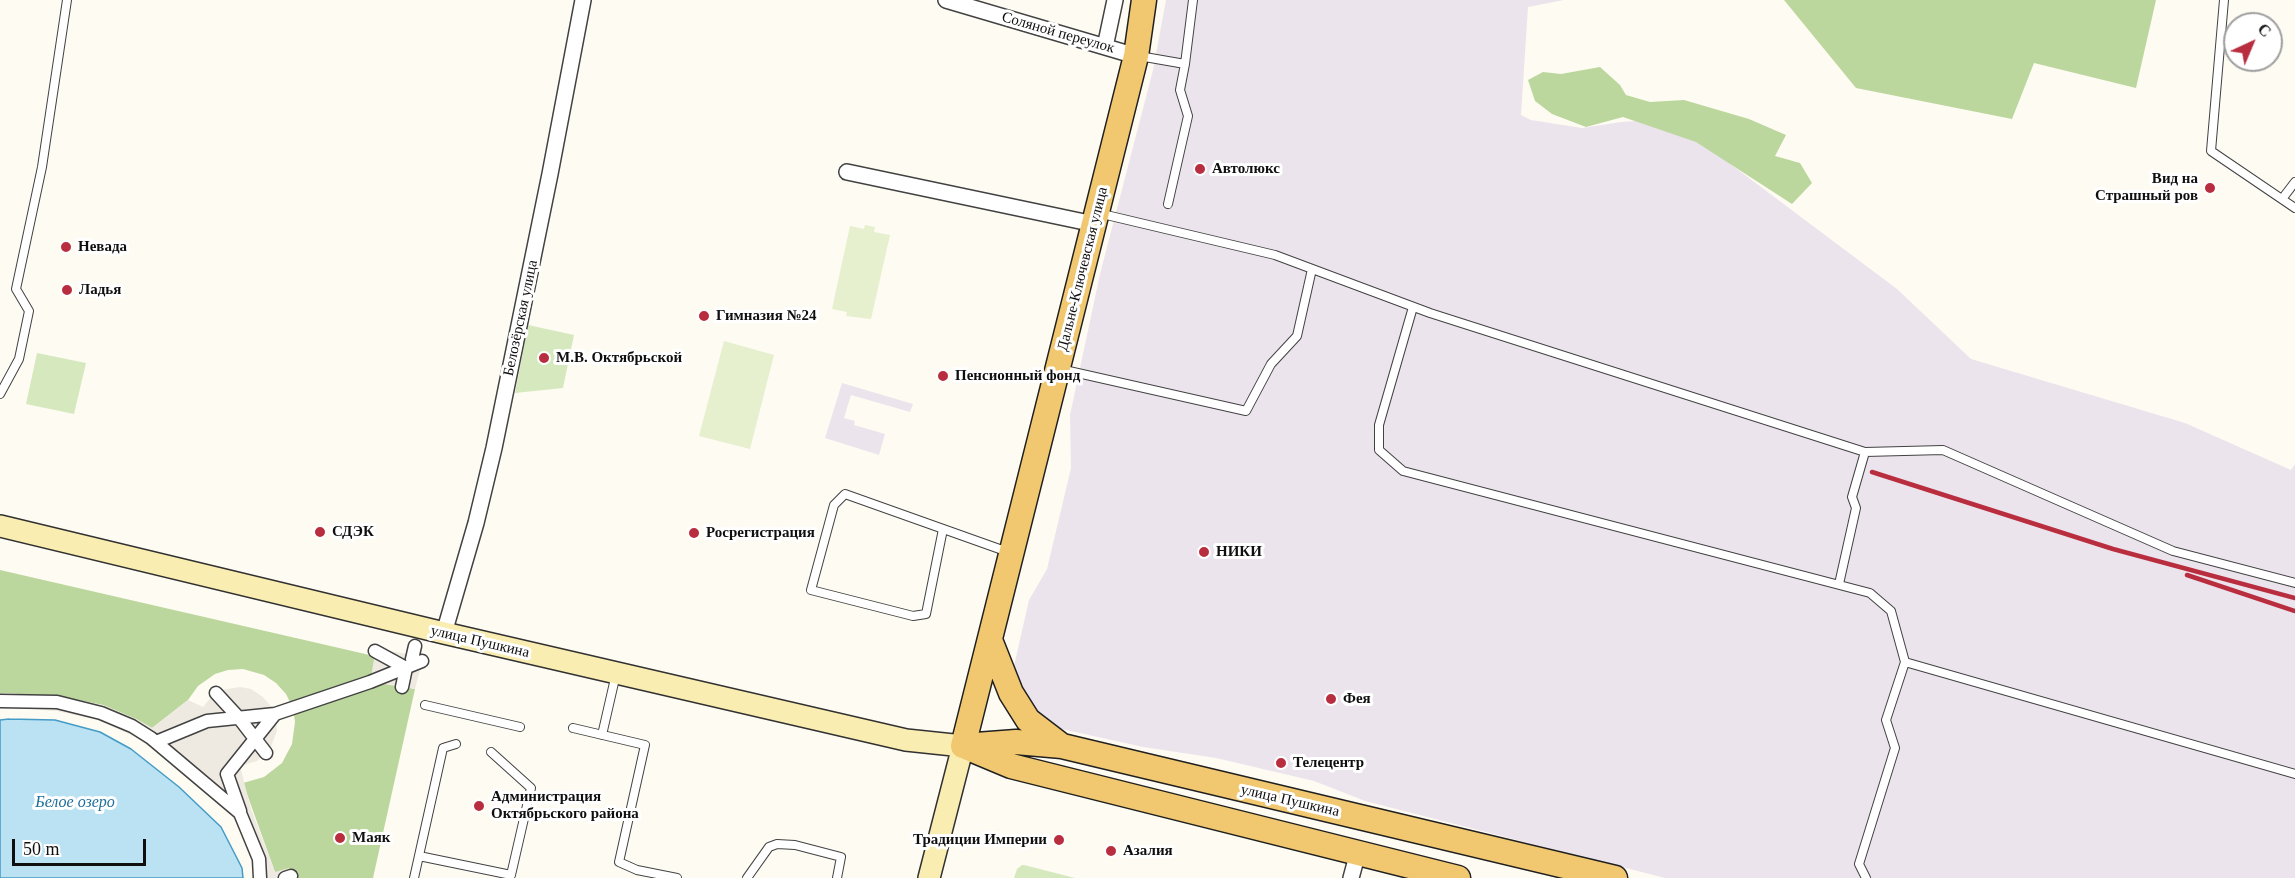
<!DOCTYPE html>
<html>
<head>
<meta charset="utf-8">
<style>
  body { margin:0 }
  #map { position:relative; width:2295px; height:878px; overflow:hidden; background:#fefbf2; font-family:"Times New Roman",serif }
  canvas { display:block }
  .north { position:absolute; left:2223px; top:12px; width:60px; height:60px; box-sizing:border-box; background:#fff; border:2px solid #9f9f9f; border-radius:50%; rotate:44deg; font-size:16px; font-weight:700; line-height:24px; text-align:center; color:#0f0f0f }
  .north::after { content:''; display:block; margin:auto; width:21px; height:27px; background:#b92e3f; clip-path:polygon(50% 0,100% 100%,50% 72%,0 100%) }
  .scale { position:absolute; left:12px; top:839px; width:134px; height:27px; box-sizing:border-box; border:3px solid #0f0f0f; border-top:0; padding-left:8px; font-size:18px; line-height:21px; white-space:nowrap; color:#0f0f0f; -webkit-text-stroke:4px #fff; paint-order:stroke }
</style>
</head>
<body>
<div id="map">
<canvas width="2295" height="878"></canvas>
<div class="north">С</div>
<div class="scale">50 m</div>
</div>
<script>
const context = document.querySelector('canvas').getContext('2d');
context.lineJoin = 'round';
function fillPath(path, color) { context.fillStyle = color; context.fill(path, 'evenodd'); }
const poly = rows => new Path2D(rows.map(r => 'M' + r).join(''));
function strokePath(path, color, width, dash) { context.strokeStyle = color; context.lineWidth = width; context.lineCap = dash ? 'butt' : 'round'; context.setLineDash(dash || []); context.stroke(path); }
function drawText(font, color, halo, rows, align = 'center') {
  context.font = font + ' "Times New Roman",serif'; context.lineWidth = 6; context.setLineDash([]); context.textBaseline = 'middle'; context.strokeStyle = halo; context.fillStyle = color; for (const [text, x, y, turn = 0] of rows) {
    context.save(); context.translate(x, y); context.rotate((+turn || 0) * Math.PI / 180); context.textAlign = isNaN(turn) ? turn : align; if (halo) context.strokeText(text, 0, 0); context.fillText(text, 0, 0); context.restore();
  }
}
const industrial = poly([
  [1166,0,1564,0,1528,7,1521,115,1531,120,1582,128,1621,122,1651,120,1697,139,1897,289,1971,359,2185,423,2291,470,2295,464,2295,878,1665,878,1365,801,1314,781,1216,758,1143,747,1057,728,1036,715,1015,678,1014,666,1029,600,1047,569,1071,468,1070,415,1100,274,1153,70],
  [842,383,913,404,910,412,851,395,844,418,855,421,854,425,885,434,879,455,825,438]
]);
const green = poly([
  [528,325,574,335,563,388,515,393],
  [37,353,86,363,74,414,26,404],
  [1022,865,1024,865,1075,878,1014,878,1017,869]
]);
const forest = poly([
  [1784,0,2156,0,2136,88,2034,63,2012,119,1856,88],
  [1600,67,1620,85,1626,95,1650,102,1684,100,1749,119,1786,135,1775,156,1800,163,1812,183,1792,204,1696,142,1623,117,1586,127,1552,114,1535,101,1528,80,1543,72,1561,74],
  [0,570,374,656,380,682,415,689,373,878,292,878,275,872,243,783,264,777,282,763,292,744,295,722,293,708,286,694,276,683,264,675,243,669,228,670,215,674,198,686,188,700,152,728,136,719,103,705,58,696,0,693]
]);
const pitch = poly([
  [865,225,875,227,874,232,890,235,871,319,846,316,847,312,832,309,850,226,864,229],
  [724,341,774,355,750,449,699,436]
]);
const plaza = poly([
  [409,645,415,646,420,650,423,658,415,689,370,682,376,648,406,654],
  [240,687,251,689,263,697,273,709,276,719,277,731,270,749,257,761,240,766,251,809,275,872,289,868,292,878,254,878,254,861,233,817,159,753,135,737,98,720,57,711,0,707,0,693,58,696,103,705,136,719,152,728,188,700,203,707,212,696,221,690]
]);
const water = poly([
  [9,719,55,720,100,732,131,749,179,787,221,827,242,868,243,878,0,878,0,720,9,719]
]);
const service = poly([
  [2224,0,2211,151,2295,208],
  [1139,56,1185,64,1180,90,1188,116,1168,204],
  [1185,64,1193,0],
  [2282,199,2295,182],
  [1098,213,1275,255,1430,313,1865,452,1943,450,2173,551,2295,583],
  [1413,307,1379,425,1379,450,1403,471,1870,593,1891,611,1905,662,1886,720,1895,748,1859,864,1866,878],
  [1060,369,1246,411,1271,364,1297,336,1312,269],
  [0,394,19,359,29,311,16,289,42,167,67,0],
  [943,529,926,614,913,616,811,590,834,505,845,494,1008,552],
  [1839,584,1856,508,1852,497,1865,452],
  [1905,662,2295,774],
  [425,705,520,727],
  [573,728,645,745,619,862,637,870,677,878],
  [602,735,616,674],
  [419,856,511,875,531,788,491,752],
  [414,878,443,748,456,744],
  [747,878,769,847,777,844,795,845,841,857,837,878]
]);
const pedestrian = poly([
  [375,651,406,668,402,687],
  [412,659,415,646],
  [216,693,239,718,266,753],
  [0,701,57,702,101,713,132,726,151,738,240,813,259,859,260,878],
  [156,742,207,721,275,714,370,682,422,661],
  [240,811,227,774,275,714],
  [285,878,291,876]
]);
const minor = poly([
  [946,0,1136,56],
  [1105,47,1115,0],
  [847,172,1094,224],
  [444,633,476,523,494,448,550,174,583,0],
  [1351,878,1358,852]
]);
const secondary = poly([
  [0,526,444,633,906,740,963,746,929,878]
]);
const primary = poly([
  [990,640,1011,693,1028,720,1062,746],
  [963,746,1136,56,1144,0],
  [963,746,1016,742,1062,746,1615,878],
  [968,748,1011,766,1458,878]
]);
const rail = poly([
  [1872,472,2113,549,2295,598],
  [2187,575,2295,611]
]);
const markers = [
  [1200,169,6,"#b92e3f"],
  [2210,188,6,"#b92e3f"],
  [66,247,6,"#b92e3f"],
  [67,290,6,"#b92e3f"],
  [704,316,6,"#b92e3f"],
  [544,358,6,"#b92e3f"],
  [943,376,6,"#b92e3f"],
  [320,532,6,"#b92e3f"],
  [694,533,6,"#b92e3f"],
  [1204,552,6,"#b92e3f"],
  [1331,699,6,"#b92e3f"],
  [1281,763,6,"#b92e3f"],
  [479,806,6,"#b92e3f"],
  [340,838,6,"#b92e3f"],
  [1059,840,6,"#b92e3f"],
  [1111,851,6,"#b92e3f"]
];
const streetNames = [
  ["Соляной переулок",1058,33,16],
  ["Дальне-Ключевская улица",1083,269,-76],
  ["Белозёрская улица",521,318,-78],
  ["улица Пушкина",480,642,13],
  ["улица Пушкина",1290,801,13]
];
const poiNames = [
  ["Автолюкс",1212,169],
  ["Вид на",2198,179,"right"],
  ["Страшный ров",2198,196,"right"],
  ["Невада",78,247],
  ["Ладья",79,290],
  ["Гимназия №24",716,316],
  ["М.В. Октябрьской",556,358],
  ["Пенсионный фонд",955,376],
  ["СДЭК",332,532],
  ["Росрегистрация",706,533],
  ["НИКИ",1216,552],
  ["Фея",1343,699],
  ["Телецентр",1293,763],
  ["Администрация",491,797],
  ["Октябрьского района",491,814],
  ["Маяк",352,838],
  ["Традиции Империи",1047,840,"right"],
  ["Азалия",1123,851]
];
const waterNames = [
  ["Белое озеро",75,803]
];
fillPath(industrial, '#ece4ed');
fillPath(green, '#d6e8bd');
fillPath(forest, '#bcd79d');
fillPath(pitch, '#e6efce');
fillPath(plaza, '#efeae1');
fillPath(water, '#bae2f3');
strokePath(water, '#449cc6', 1.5);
strokePath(service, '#424242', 10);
strokePath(pedestrian, '#424242', 15);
strokePath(minor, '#424242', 18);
strokePath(secondary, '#313131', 24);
strokePath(primary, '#202020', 27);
strokePath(service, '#fff', 8);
strokePath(pedestrian, '#fff', 12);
strokePath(minor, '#fff', 15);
strokePath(secondary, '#faedb1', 21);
strokePath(primary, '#f1c870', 24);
strokePath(rail, '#b92e3f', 4.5);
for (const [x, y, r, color] of markers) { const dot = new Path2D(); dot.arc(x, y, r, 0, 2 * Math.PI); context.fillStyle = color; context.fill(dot); strokePath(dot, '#fff', 2); }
drawText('15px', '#0f0f0f', '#fff', streetNames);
drawText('bold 15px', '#0f0f0f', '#fff', poiNames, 'left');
drawText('italic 16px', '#1e6e9b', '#fff', waterNames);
</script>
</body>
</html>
